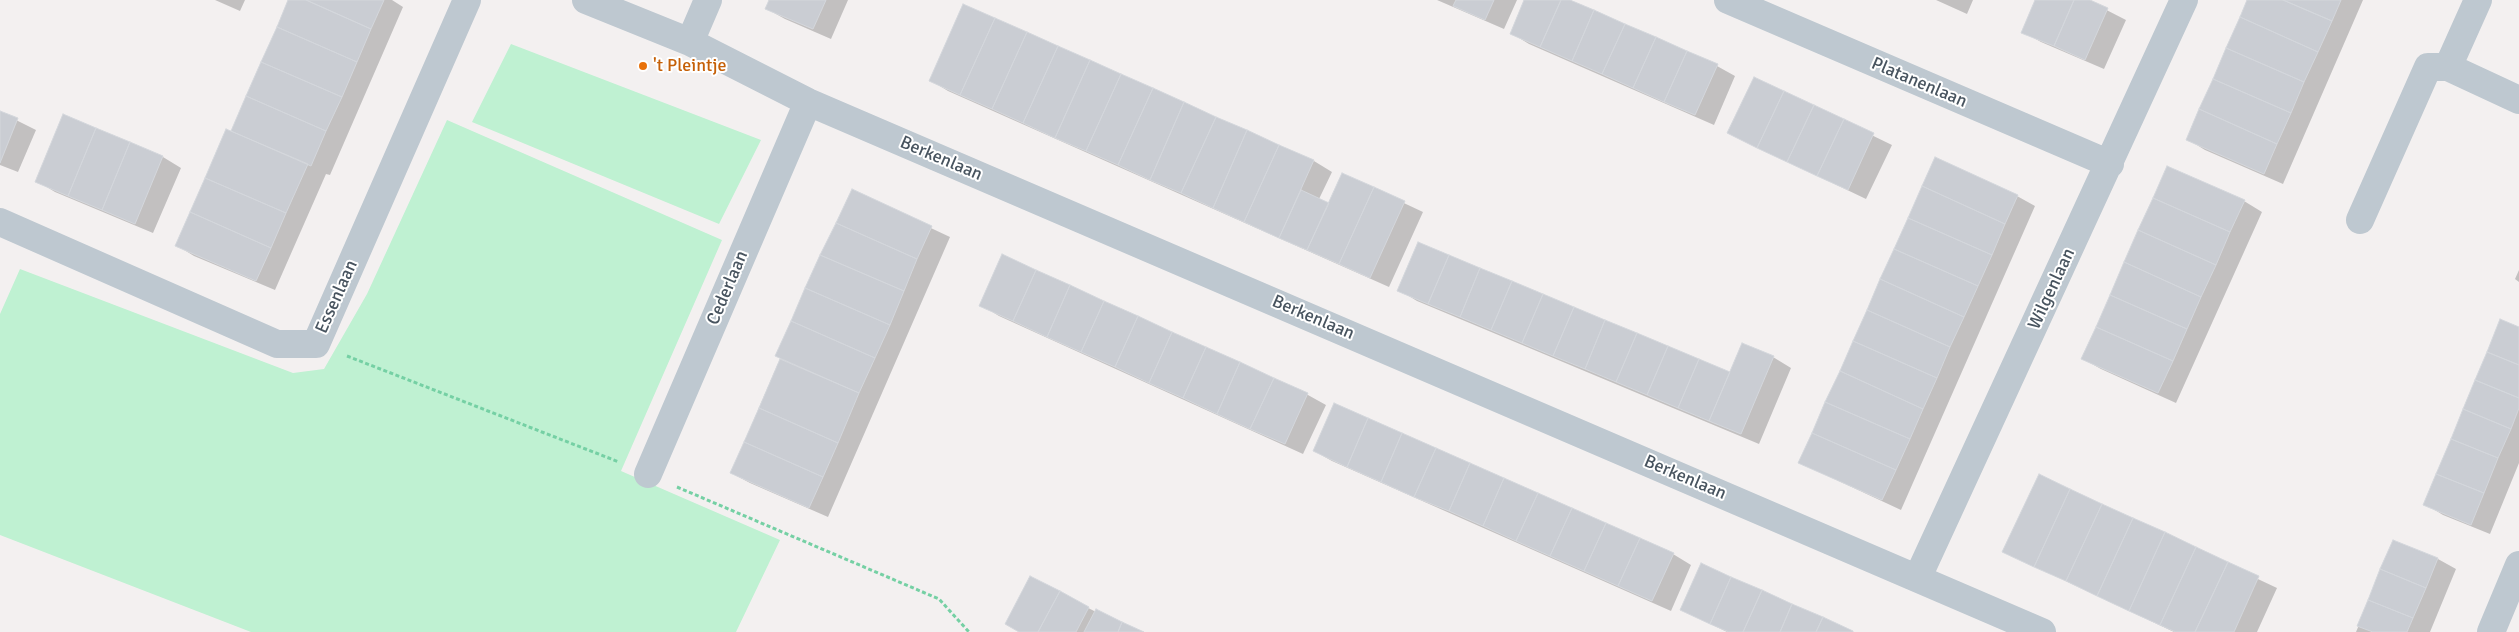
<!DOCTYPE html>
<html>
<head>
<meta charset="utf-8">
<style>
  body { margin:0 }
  canvas { display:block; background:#f3f0f0 }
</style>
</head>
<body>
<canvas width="2519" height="632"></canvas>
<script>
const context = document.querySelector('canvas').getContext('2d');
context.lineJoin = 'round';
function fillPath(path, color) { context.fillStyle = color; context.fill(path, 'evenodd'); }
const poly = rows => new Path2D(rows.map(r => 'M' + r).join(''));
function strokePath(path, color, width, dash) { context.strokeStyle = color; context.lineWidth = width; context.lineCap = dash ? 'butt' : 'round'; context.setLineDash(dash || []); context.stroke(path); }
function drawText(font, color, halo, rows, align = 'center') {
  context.font = font + ' Signika,sans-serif'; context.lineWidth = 4; context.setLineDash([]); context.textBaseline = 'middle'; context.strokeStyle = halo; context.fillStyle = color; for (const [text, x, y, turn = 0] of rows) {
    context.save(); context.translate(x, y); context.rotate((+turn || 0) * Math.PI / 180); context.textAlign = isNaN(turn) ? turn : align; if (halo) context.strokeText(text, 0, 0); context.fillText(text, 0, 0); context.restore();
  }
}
const green = poly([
  [511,44,761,140,719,224,472,122],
  [447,120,722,240,621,471,780,540,736,632,251,632,0,535,0,314,20,269,293,373,324,369,367,294]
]);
const shadow = poly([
  [215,0,245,0,240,11],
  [289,0,392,0,403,7,330,175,326,174,275,290,194,256,176,245,232,132],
  [771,0,848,0,831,39,785,19,767,9],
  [1437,0,1517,0,1504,29],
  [1526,0,1568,0,1717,66,1735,76,1714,125,1529,44,1511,33],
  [1936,0,1973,0,1967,14],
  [2037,0,2087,0,2126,20,2104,69,2041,42,2023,32],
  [2249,0,2363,0,2283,184,2205,150,2187,139],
  [964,5,1314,161,1332,172,1319,199,1329,204,1342,174,1423,212,1389,287,948,91,930,80],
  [1754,78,1892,145,1866,199,1728,133],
  [0,112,36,130,18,172,0,165],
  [63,116,163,157,181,168,153,233,55,192,37,181],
  [852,191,950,237,828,517,750,483,731,473],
  [2017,196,2035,206,1901,510,1800,463],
  [2244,201,2262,212,2176,403,2101,369,2083,359],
  [1003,256,1308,395,1326,405,1303,454,999,316,981,305],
  [2519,270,2519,282,2515,279],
  [1399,290,1731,373,1773,357,1791,368,1759,444,1417,301],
  [2519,328,2519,463,2490,534,2443,515,2425,504],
  [1314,451,1673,554,1691,565,1671,611,1332,461],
  [2039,476,2277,588,2257,632,2174,632,2004,552],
  [2394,541,2438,559,2456,569,2430,632,2356,632],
  [1031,578,1096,612,1141,632,1020,632],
  [1682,610,1852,632,1727,632]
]);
const building = poly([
  [288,0,306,0,371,29,357,62,277,27,288,0],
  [306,0,384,0,371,29,306,0],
  [769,0,826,0,813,29,765,9,769,0],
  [1456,0,1494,0,1485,20,1453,6,1456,0],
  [1524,0,1561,0,1540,47,1510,34,1524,0],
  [1561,0,1570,0,1594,10,1572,61,1540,47,1561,0],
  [2035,0,2074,0,2054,46,2021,33,2035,0],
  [2074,0,2090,0,2108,8,2085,60,2054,46,2074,0],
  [2247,0,2283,0,2332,21,2318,52,2240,17,2247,0],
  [2283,0,2341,0,2332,21,2283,0],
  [963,4,995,18,960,95,929,81,963,4],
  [1594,10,1625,24,1602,74,1572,61,1594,10],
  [2240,17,2318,52,2304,82,2226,48,2240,17],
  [995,18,1027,32,992,109,960,95,995,18],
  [1625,24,1656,37,1633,88,1602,74,1625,24],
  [277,27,357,62,342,97,261,62,277,27],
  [1027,32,1058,46,1023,123,992,109,1027,32],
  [1656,37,1687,51,1664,102,1633,88,1656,37],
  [1058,46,1090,60,1055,138,1023,123,1058,46],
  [2226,48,2304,82,2291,113,2213,79,2226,48],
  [1687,51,1718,64,1695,115,1664,102,1687,51],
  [1090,60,1121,74,1086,151,1055,138,1090,60],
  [261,62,342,97,326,131,246,96,261,62],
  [1121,74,1153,88,1118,165,1086,151,1121,74],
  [1754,77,1784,91,1757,148,1727,133,1754,77],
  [2213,79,2291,113,2277,144,2199,109,2213,79],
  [1153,88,1184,102,1150,180,1118,165,1153,88],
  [1784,91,1814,105,1787,162,1757,148,1784,91],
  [246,96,326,131,311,166,231,131,246,96],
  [1184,102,1216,117,1181,193,1150,180,1184,102],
  [1814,105,1844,119,1817,176,1787,162,1814,105],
  [2199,109,2277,144,2264,174,2186,140,2199,109],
  [0,111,18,118,0,163,0,111],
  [63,114,96,128,68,196,35,182,63,114],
  [1216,117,1247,130,1213,208,1181,193,1216,117],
  [1844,119,1874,133,1848,190,1817,176,1844,119],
  [96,128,130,142,102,210,68,196,96,128],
  [226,129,308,164,286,213,205,178,226,129],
  [1247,130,1279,145,1244,222,1213,208,1247,130],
  [130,142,163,156,135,224,102,210,130,142],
  [1279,145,1314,160,1279,238,1244,222,1279,145],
  [1935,157,2018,195,2005,224,1922,186,1935,157],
  [2167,166,2245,200,2230,232,2153,198,2167,166],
  [1342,173,1374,187,1339,264,1307,250,1342,173],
  [205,178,286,213,271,248,190,212,205,178],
  [1922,186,2005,224,1992,255,1908,218,1922,186],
  [1374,187,1405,201,1370,278,1339,264,1374,187],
  [852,189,932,226,917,259,836,223,852,189],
  [1301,190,1329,203,1307,250,1279,238,1301,190],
  [2153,198,2230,232,2216,265,2138,230,2153,198],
  [190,212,271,248,256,281,175,246,190,212],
  [1908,218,1992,255,1978,286,1894,249,1908,218],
  [836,223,917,259,904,291,820,255,836,223],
  [2138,230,2216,265,2201,297,2124,262,2138,230],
  [1418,242,1449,255,1428,304,1397,291,1418,242],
  [1894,249,1978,286,1964,317,1880,279,1894,249],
  [1002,254,1036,270,1013,321,979,306,1002,254],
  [820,255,904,291,890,325,805,288,820,255],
  [1449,255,1480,268,1460,317,1428,304,1449,255],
  [2124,262,2201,297,2187,329,2110,295,2124,262],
  [1480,268,1512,281,1491,330,1460,317,1480,268],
  [1036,270,1070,285,1047,337,1013,321,1036,270],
  [1880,279,1964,317,1950,347,1867,310,1880,279],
  [1512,281,1543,294,1522,343,1491,330,1512,281],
  [1070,285,1104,301,1081,352,1047,337,1070,285],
  [805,288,890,325,875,358,791,321,805,288],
  [1543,294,1574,307,1553,356,1522,343,1543,294],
  [2110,295,2187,329,2173,361,2096,327,2110,295],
  [1104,301,1138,316,1115,367,1081,352,1104,301],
  [1574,307,1605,320,1585,369,1553,356,1574,307],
  [1867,310,1950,347,1937,378,1853,341,1867,310],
  [1138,316,1172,332,1149,383,1115,367,1138,316],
  [2500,319,2519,327,2519,365,2487,352,2500,319],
  [1605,320,1637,333,1616,382,1585,369,1605,320],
  [791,321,875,358,859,393,775,356,791,321],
  [2096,327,2173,361,2158,393,2081,359,2096,327],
  [1172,332,1206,347,1183,398,1149,383,1172,332],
  [1637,333,1668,346,1647,395,1616,382,1637,333],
  [1853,341,1937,378,1923,409,1840,371,1853,341],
  [1742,343,1774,356,1741,434,1709,421,1742,343],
  [1668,346,1699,359,1678,408,1647,395,1668,346],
  [1206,347,1240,362,1217,414,1183,398,1206,347],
  [2487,352,2519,365,2519,398,2475,380,2487,352],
  [780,359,859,393,838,443,759,408,780,359],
  [1699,359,1730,372,1709,421,1678,408,1699,359],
  [1240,362,1274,378,1250,429,1217,414,1240,362],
  [1840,371,1923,409,1910,439,1825,402,1840,371],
  [1274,378,1308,393,1285,444,1250,429,1274,378],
  [2475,380,2519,398,2519,408,2511,429,2463,409,2475,380],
  [1825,402,1910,439,1896,470,1812,433,1825,402],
  [1334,403,1368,418,1347,467,1313,451,1334,403],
  [759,408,838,443,823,477,744,442,759,408],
  [2463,409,2511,429,2498,458,2451,439,2463,409],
  [1368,418,1402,433,1381,482,1347,467,1368,418],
  [1402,433,1436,448,1414,497,1381,482,1402,433],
  [1812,433,1896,470,1882,500,1798,463,1812,433],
  [2451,439,2498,458,2484,493,2436,474,2451,439],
  [744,442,823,477,809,508,730,473,744,442],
  [1436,448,1470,463,1449,511,1414,497,1436,448],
  [1470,463,1504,478,1483,526,1449,511,1470,463],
  [2039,474,2070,489,2034,567,2002,552,2039,474],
  [2436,474,2484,493,2471,525,2423,505,2436,474],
  [1504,478,1538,493,1516,541,1483,526,1504,478],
  [2070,489,2102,504,2066,581,2034,567,2070,489],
  [1538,493,1572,508,1550,556,1516,541,1538,493],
  [2102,504,2133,518,2097,596,2066,581,2102,504],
  [1572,508,1606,523,1584,571,1550,556,1572,508],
  [2133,518,2165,532,2129,611,2097,596,2133,518],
  [1606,523,1640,538,1618,586,1584,571,1606,523],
  [2165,532,2196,547,2160,625,2129,611,2165,532],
  [1640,538,1674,553,1652,601,1618,586,1640,538],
  [2393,540,2438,558,2426,588,2380,569,2393,540],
  [2196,547,2228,562,2195,632,2176,632,2160,625,2196,547],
  [2228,562,2259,576,2234,632,2195,632,2228,562],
  [1701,563,1731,577,1710,624,1680,610,1701,563],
  [2380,569,2426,588,2413,618,2368,600,2380,569],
  [1030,576,1060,591,1038,632,1019,632,1005,624,1030,576],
  [1731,577,1762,590,1743,632,1729,632,1710,624,1731,577],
  [1762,590,1792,604,1780,632,1743,632,1762,590],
  [1060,591,1089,607,1076,632,1038,632,1060,591],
  [2368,600,2413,618,2407,632,2373,632,2357,626,2368,600],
  [1792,604,1823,617,1816,632,1780,632,1792,604],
  [1096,609,1122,622,1118,632,1084,632,1096,609],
  [1823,617,1853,631,1853,632,1816,632,1823,617],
  [1122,622,1144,632,1118,632,1122,622]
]);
const path = poly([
  [347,356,619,462],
  [677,487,939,599,969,632]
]);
const minor = poly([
  [586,0,690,42,808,102,2042,632],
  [1728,0,2110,164],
  [690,42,708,0],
  [2448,67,2519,100],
  [2360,220,2428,67,2448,67,2478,0],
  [0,222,277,344,316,344,467,0],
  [648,474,808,102],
  [1918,577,2184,0],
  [2491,632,2519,565]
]);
const markers = [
  [643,66,5,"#e8710a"]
];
const foodNames = [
  ["'t Pleintje",653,66]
];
const streetNames = [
  ["Platanenlaan",1919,83,23],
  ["Berkenlaan",941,159,23],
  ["Cederlaan",728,288,-67],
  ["Wilgenlaan",2052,289,-65],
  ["Essenlaan",337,297,-66],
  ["Berkenlaan",1313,318,23],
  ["Berkenlaan",1685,478,23]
];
fillPath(green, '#bff1d2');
fillPath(shadow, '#0003');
fillPath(building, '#cacdd3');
strokePath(building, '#d4d7dc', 1);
strokePath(path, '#75d0a4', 3, [4, 2.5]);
strokePath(minor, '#bec8d0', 28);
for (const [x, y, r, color] of markers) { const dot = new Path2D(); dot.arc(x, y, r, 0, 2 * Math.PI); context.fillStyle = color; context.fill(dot); strokePath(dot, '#fff', 2); }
drawText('18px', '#c56008', '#fff', foodNames, 'left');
drawText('18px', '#48545f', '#fff', streetNames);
</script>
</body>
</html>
